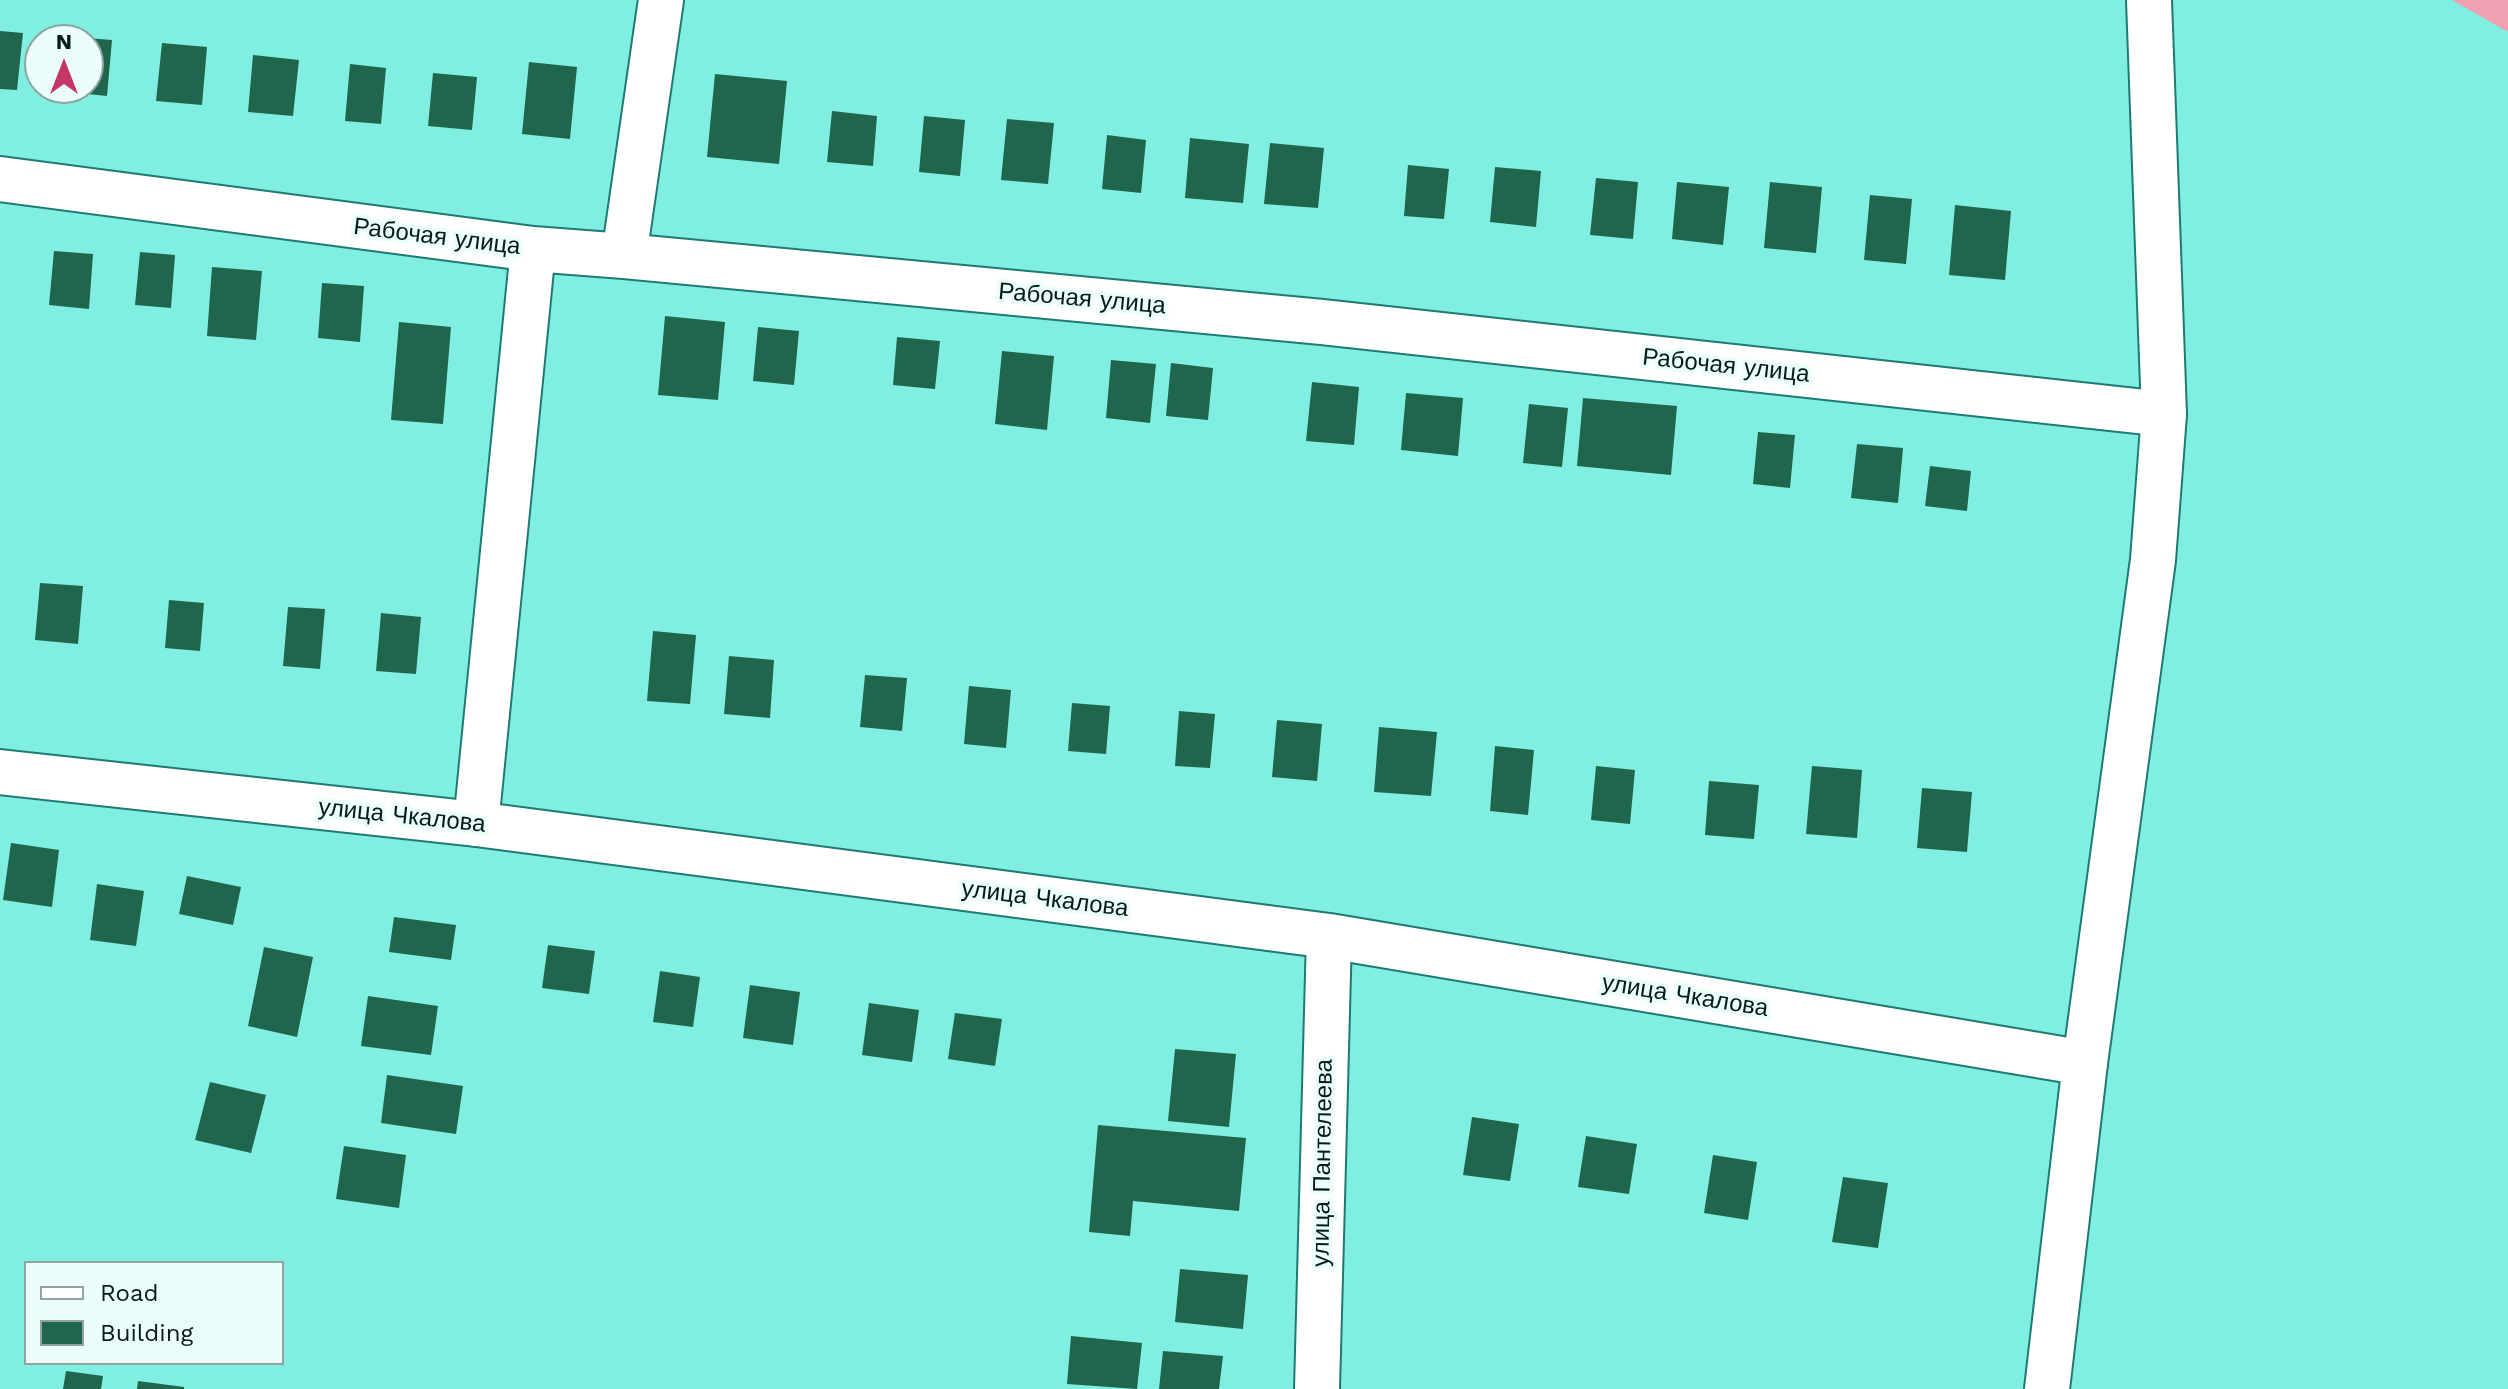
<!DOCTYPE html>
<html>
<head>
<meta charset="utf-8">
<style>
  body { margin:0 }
  #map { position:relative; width:2508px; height:1389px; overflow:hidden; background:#80efe1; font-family:"Work Sans",sans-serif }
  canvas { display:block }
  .legend { position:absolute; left:24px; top:1261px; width:260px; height:104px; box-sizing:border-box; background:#ebfefb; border:2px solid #8fa4a1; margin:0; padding:10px 14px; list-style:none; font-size:24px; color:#041d1a }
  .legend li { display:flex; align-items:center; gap:16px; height:40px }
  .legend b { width:40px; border:2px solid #8fa4a1 }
  .north { position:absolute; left:24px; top:24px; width:80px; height:80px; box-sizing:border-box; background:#ebfefb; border:2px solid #8fa4a1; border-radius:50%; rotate:0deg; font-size:22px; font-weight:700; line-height:32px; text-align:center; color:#041d1a }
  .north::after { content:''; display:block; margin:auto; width:28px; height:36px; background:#c33665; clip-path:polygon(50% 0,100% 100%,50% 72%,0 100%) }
</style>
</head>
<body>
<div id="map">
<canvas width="2508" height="1389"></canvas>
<ul class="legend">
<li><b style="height:10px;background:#fff"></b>Road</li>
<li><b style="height:22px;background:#20664c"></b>Building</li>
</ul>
<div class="north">N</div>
</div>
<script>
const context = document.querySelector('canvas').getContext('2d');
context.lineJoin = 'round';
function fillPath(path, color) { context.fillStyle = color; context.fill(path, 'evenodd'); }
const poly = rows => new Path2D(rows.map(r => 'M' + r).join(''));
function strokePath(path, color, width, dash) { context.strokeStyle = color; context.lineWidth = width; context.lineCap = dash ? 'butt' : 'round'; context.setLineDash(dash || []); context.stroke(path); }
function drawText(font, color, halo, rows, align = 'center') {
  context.font = font + ' "Work Sans",sans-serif'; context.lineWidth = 8; context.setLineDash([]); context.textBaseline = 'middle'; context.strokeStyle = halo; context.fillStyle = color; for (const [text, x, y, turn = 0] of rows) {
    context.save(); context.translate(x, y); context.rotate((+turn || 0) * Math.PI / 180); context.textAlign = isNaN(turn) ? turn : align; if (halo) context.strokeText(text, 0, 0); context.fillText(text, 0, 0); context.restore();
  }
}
const green = poly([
  [2452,0,2508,0,2508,32]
]);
const building = poly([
  [0,31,23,33,17,90,0,89],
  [64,36,112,40,107,96,59,91,59,88,88,88,88,40,64,40],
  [162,43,207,47,202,105,156,101],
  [253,55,299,60,293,116,248,112],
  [529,62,577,67,570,139,522,134],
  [350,64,386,68,381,124,345,121],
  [433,73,477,77,472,130,428,126],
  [715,74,787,81,779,164,707,157],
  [832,111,877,116,873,166,827,162],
  [924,116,965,120,960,176,919,172],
  [1007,119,1054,123,1048,184,1001,180],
  [1107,135,1146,140,1141,193,1102,189],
  [1190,138,1249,144,1243,203,1185,198],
  [1270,143,1324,148,1318,208,1264,204],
  [1408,165,1449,169,1444,219,1404,216],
  [1495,167,1541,171,1536,227,1490,222],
  [1596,178,1638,182,1633,239,1590,235],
  [1677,182,1729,187,1723,245,1672,239],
  [1770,182,1822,187,1816,253,1764,248],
  [1870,195,1912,199,1906,264,1864,260],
  [1955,205,2011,211,2005,280,1949,275],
  [54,251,93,254,89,309,49,305],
  [140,252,175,255,171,308,135,305],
  [212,267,262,271,256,340,207,336],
  [322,283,364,286,360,342,318,338],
  [665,316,725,322,718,400,658,395],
  [399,322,451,327,443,424,391,420],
  [758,327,799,331,794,385,753,381],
  [897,337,940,341,935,389,893,385],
  [1002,351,1054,356,1047,430,995,424],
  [1111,360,1156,364,1150,423,1106,418],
  [1171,363,1213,368,1208,420,1166,416],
  [1312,382,1359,387,1354,445,1306,441],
  [1406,393,1463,398,1458,456,1401,450],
  [1583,398,1677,406,1671,475,1577,466],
  [1529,404,1568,408,1562,467,1523,463],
  [1758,432,1795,435,1790,488,1753,484],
  [1857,444,1903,448,1898,503,1851,498],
  [1930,466,1971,471,1967,511,1925,506],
  [40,583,83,586,78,644,35,640],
  [169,600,204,603,200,651,165,648],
  [288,607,325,609,320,669,283,666],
  [381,613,421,617,416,674,376,671],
  [653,631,696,635,690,704,647,701],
  [729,656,774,660,770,718,724,714],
  [865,675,907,678,902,731,860,727],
  [969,686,1011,690,1006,748,964,744],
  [1072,703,1110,706,1106,754,1068,751],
  [1179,711,1215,714,1210,768,1175,766],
  [1277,720,1322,724,1317,781,1272,777],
  [1379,727,1437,732,1431,796,1374,792],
  [1495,746,1534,750,1528,815,1490,811],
  [1596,766,1635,770,1630,824,1591,820],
  [1812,766,1862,770,1857,838,1806,834],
  [1709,781,1759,785,1754,839,1705,835],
  [1922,788,1972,792,1967,852,1917,848],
  [11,843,59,850,52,907,3,900],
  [187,876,241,887,233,925,179,914],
  [97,884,144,891,136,946,90,940],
  [394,917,456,925,451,960,389,952],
  [548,945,595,951,589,994,542,988],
  [264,947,313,957,297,1037,248,1026],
  [660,971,700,977,693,1027,653,1022],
  [750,985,800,992,793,1045,743,1038],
  [368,996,438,1006,431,1055,361,1046],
  [869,1003,919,1010,912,1062,862,1055],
  [955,1013,1002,1019,995,1066,948,1059],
  [1175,1049,1236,1054,1229,1127,1168,1121],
  [387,1075,463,1086,456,1134,381,1123],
  [210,1082,266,1095,251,1153,195,1140],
  [1472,1117,1519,1124,1510,1181,1463,1175],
  [1098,1125,1246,1138,1239,1211,1133,1201,1130,1236,1089,1232],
  [1586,1136,1637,1144,1629,1194,1578,1187],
  [344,1146,406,1155,399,1208,336,1199],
  [1713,1155,1757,1162,1748,1220,1704,1213],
  [1843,1177,1888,1183,1878,1248,1832,1242],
  [1180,1269,1248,1275,1243,1329,1175,1322],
  [1071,1336,1142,1343,1137,1389,1067,1384],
  [1163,1351,1223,1356,1219,1389,1159,1389],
  [66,1371,103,1376,101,1389,63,1389],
  [138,1381,184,1387,184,1389,137,1389]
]);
const minor = poly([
  [0,179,533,249,624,256,1322,322,2164,414],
  [624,256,661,0],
  [0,772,476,824,1329,936,2085,1063],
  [476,824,533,249],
  [1317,1389,1329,936]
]);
const secondary = poly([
  [2047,1389,2085,1063,2153,560,2164,414,2149,0]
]);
const streetNames = [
  ["Рабочая улица",437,237,7],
  ["Рабочая улица",1082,299,5],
  ["Рабочая улица",1726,366,6],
  ["улица Чкалова",402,816,6],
  ["улица Чкалова",1045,899,7],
  ["улица Чкалова",1685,996,9],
  ["улица Пантелеева",1323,1163,-89]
];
fillPath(green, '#f0a0b1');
fillPath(building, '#20664c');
strokePath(minor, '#1f7a71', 48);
strokePath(secondary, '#1f7a71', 48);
strokePath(minor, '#fff', 44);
strokePath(secondary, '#fff', 44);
drawText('24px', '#041d1a', '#ebfefb', streetNames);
</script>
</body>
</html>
